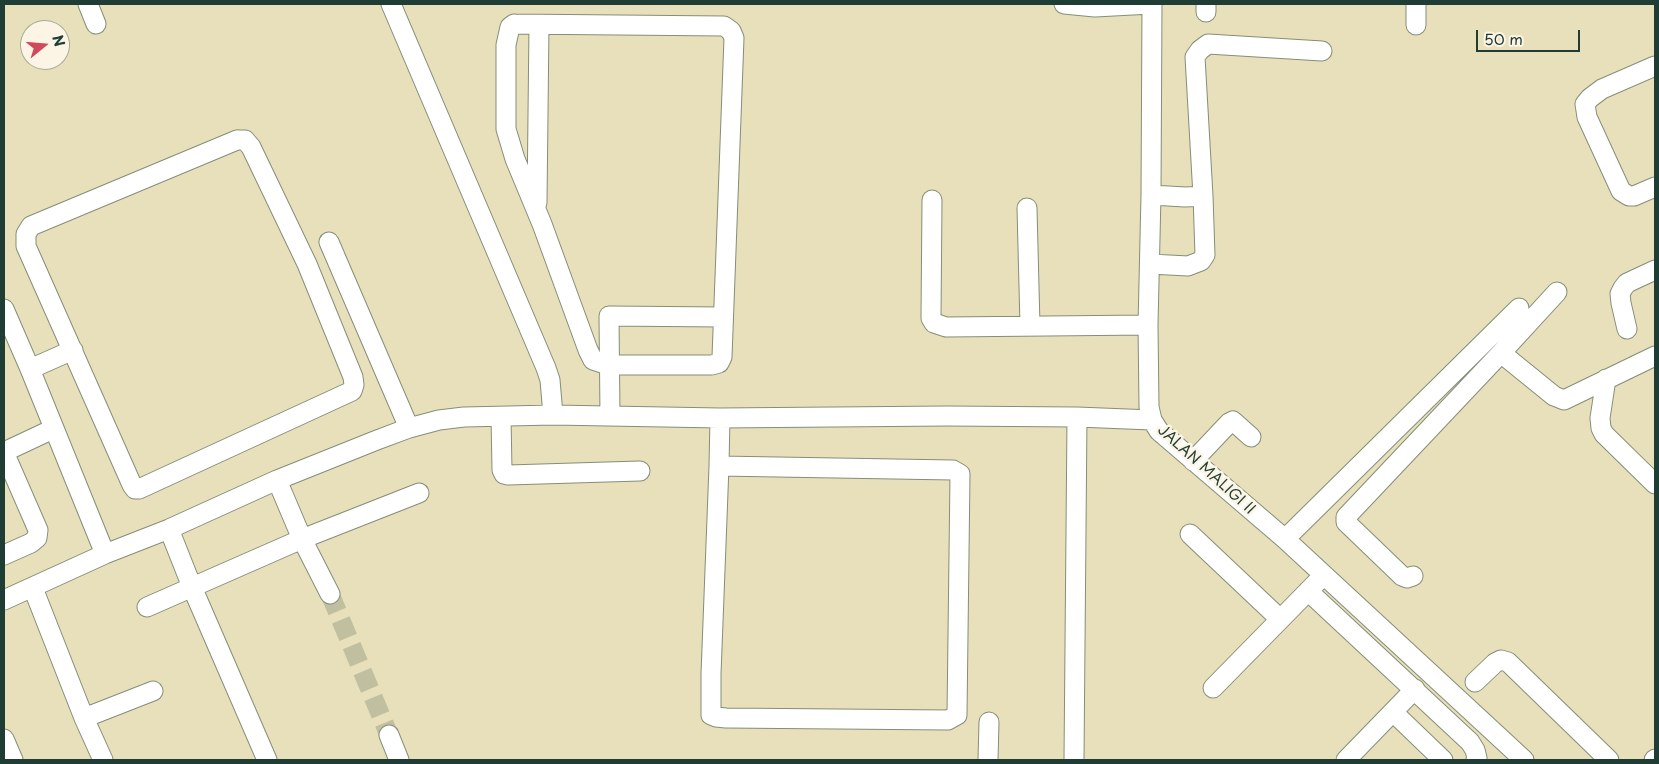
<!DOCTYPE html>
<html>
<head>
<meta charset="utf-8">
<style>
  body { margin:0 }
  #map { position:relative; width:1659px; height:764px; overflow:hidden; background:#e8e0bb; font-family:"Playpen Sans",sans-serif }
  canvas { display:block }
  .frame { position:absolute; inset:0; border:5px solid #1f3d34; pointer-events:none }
  .north { position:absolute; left:20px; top:20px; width:50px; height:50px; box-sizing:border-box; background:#fcf5e5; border:1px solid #a4ab9e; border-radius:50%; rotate:73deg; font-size:14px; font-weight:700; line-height:20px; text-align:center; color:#1f3d34 }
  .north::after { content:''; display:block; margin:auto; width:18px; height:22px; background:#d1495b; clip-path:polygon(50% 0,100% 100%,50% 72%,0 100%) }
  .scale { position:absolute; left:1476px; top:30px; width:104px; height:22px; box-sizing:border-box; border:2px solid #1f3d34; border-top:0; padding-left:6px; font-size:15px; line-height:18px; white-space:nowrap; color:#1f3d34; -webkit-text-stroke:4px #fcf5e5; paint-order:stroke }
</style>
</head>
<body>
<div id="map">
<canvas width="1659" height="764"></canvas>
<div class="frame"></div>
<div class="north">N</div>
<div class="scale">50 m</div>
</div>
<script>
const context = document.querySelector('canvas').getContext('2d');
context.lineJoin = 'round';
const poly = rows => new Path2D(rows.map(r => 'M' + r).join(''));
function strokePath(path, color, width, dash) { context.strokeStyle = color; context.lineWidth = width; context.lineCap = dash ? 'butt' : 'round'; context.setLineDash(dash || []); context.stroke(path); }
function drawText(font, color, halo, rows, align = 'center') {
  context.font = font + ' "Playpen Sans",sans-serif'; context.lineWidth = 5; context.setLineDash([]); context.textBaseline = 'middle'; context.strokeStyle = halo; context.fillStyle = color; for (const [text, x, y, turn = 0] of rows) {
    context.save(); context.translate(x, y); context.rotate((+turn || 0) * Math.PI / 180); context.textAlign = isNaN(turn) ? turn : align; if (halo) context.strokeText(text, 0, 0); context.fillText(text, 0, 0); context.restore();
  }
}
const minorTunnel = poly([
  [330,594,389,735]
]);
const minor = poly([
  [88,4,96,24],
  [391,4,546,368,550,380,553,415],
  [1064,4,1095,7],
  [1095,4,1095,7,1151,4],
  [1152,4,1151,195,1148,325,1149,407,1152,420,1159,431,1285,539,1524,760],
  [1206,12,1206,4],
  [514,24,724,26,731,31,734,38,722,357,719,363,712,365,608,365,593,360,588,350,542,224,515,159,506,129,506,45,510,27,514,24],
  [1416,25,1416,4],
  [1655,66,1602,89,1590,98,1585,104,1587,117,1621,191,1629,196,1634,196,1655,187],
  [237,140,245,140,251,147,307,264,353,377,354,385,352,391,139,489,135,489,132,485,26,246,26,234,31,226,237,140],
  [1151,195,1185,197,1203,196,1195,57,1200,50,1208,44,1322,51],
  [932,200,931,318,934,323,946,327,1148,325],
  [537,203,539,25],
  [1027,208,1030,326],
  [329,242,409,428],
  [1150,264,1188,266,1201,261,1205,255,1203,196],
  [4,309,30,369,105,554],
  [1627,329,1621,303,1620,294,1623,288,1627,283,1655,270],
  [1501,353,1554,396,1564,400,1655,356],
  [30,369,73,350],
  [1606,379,1600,418,1601,428,1604,434,1655,484],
  [610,416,609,316,723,317],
  [501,417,502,470,504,474,508,475,640,471],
  [4,452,38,530,37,538,31,543,4,555],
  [4,452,53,429],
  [1193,461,1229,423,1233,421,1251,437],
  [719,466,953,470,960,474,957,715,948,720,726,718,716,717,711,715,711,674,719,466,720,418],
  [277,480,302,539,330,594],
  [169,529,192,587,267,760],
  [1190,534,1280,619],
  [1285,539,1519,308],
  [1413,576,1407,578,1402,576,1350,526,1346,522,1346,517,1501,353,1557,292],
  [33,588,84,718,103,760],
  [1308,591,1470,742,1475,750,1477,758,1476,760],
  [4,600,105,554,169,529,277,480,377,440,409,428,439,420,464,417,553,415,720,418,947,416,1077,417,1152,420],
  [147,607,302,539,419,493],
  [1475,682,1495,663,1501,660,1508,662,1609,760],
  [1213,688,1317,582],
  [1393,712,1443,760],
  [84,718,153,691],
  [389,735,399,760],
  [4,739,13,760],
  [988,760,989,722],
  [1074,760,1077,417],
  [1346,760,1415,689],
  [1654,760,1655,759]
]);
const streetNames = [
  ["JALAN MALIGI II",1206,470,42]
];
strokePath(minorTunnel, '#c0bfa0', 19, [19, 9]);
strokePath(minor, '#848e78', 21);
strokePath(minor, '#fff', 19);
drawText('15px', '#1f3d34', '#fcf5e5', streetNames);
</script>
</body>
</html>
